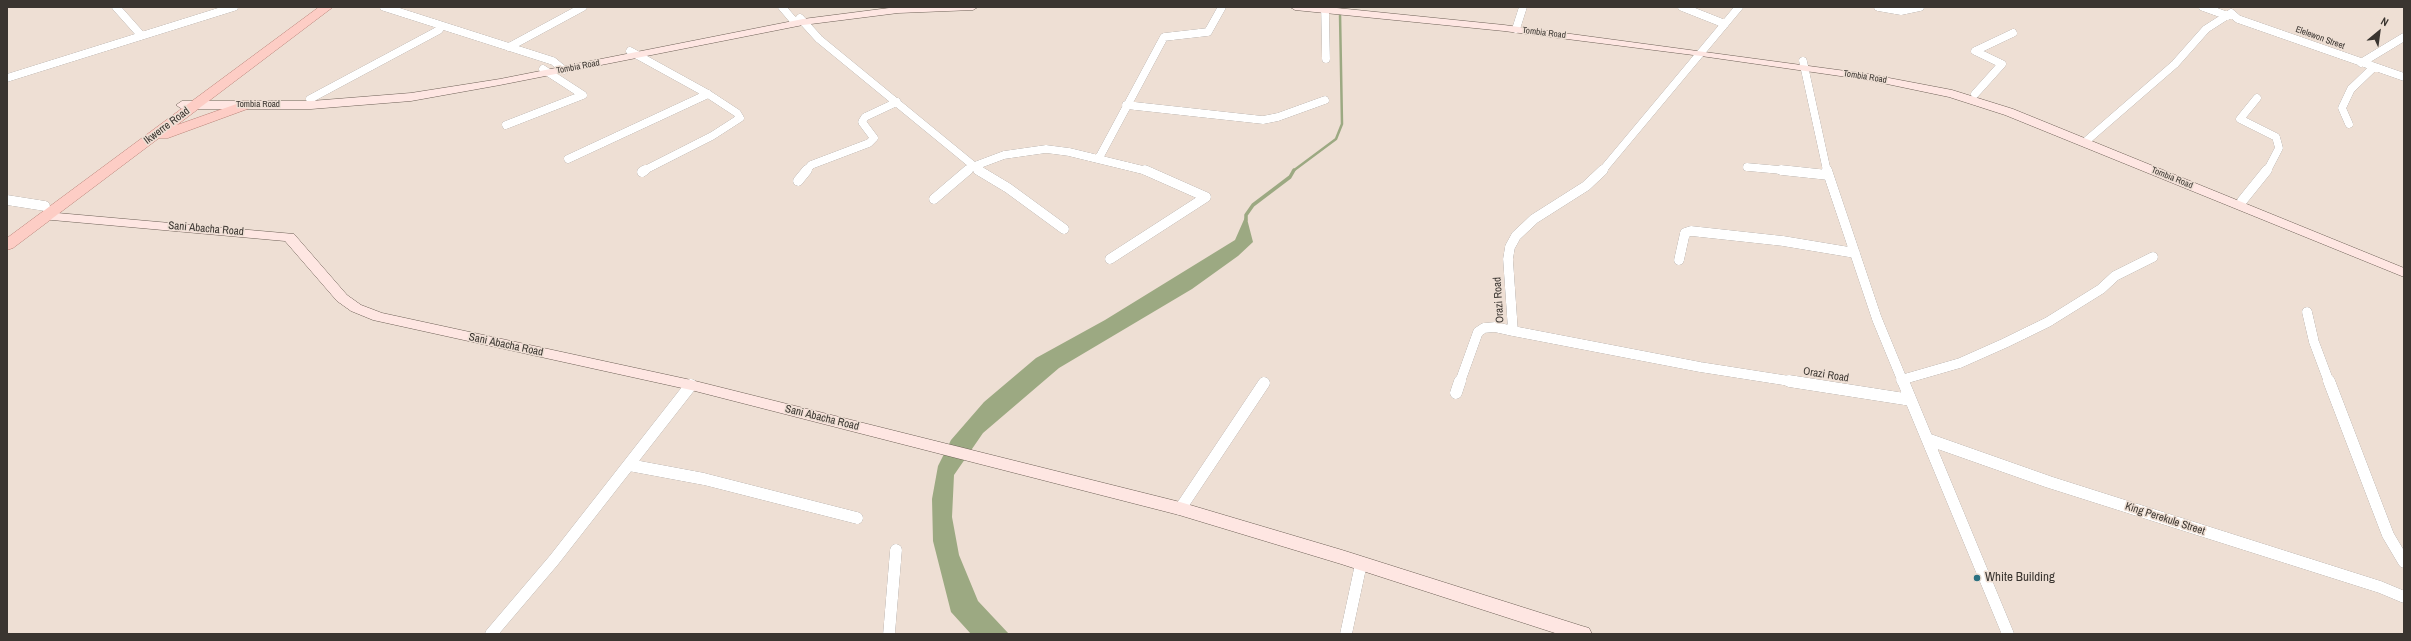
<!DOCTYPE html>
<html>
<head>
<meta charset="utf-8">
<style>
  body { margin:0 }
  #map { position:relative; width:2411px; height:641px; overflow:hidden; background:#eedfd4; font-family:"Archivo Narrow",sans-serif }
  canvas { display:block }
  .frame { position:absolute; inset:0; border:8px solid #3a3530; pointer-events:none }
  .north { position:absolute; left:2359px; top:12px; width:40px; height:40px; -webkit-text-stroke:3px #eedfd4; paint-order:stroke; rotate:29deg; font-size:11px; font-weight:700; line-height:16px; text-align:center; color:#3a3530 }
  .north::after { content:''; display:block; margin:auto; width:14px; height:18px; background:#3a3530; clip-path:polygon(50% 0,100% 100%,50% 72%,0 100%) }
</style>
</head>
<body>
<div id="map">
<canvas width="2411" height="641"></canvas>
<div class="frame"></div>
<div class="north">N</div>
</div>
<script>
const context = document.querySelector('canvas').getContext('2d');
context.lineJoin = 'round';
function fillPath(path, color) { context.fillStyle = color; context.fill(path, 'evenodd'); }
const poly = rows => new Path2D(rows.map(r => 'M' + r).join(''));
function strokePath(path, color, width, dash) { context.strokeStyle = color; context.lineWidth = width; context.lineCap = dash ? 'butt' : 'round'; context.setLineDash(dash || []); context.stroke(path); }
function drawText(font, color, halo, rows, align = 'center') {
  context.font = font + ' "Archivo Narrow",sans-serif'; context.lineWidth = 3; context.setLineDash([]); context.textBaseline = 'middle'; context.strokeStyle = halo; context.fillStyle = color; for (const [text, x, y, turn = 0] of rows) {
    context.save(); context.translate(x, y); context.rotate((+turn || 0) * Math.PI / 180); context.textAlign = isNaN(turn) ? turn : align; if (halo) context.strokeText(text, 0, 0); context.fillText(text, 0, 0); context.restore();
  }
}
const water = poly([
  [1246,215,1253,242,1238,256,1192,289,1059,368,983,433,954,475,952,517,959,555,978,601,1009,634,971,634,951,612,933,541,932,499,938,466,951,440,984,402,1036,358,1105,320,1235,240]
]);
const streamFar1 = poly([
  [1293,171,1336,139,1342,124,1340,14]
]);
const stream = poly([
  [1246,220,1246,215,1253,205,1290,177,1294,170]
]);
const streetFar2 = poly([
  [116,7,141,35],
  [384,7,553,61,564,70],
  [782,7,793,20],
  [1325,7,1326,59],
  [1682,7,1725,24],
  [1878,7,1901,11,1920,7],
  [2203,7,2228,16],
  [2231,13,2238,19,2404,77],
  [800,18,819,39,980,171],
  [1516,29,1523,7],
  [509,47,583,7],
  [630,51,708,94,737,113,740,118,712,136,643,171],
  [1803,61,1827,171],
  [2361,63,2404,37],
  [7,78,234,7],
  [1975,94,2002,64,1975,51,2013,33],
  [2257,98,2240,119,2276,137,2279,148,2267,171],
  [310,99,439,30],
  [1126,105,1263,120,1278,117,1325,100],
  [2349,124,2342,108,2351,89,2374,67],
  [506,125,583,95,543,69],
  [2085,142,2175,64,2206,29,2231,13],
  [1099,158,1164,37,1208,32,1222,7],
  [568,159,708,94],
  [1747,167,1792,171],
  [806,171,811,165,869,143,874,138,862,122,865,117,897,102],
  [967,171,972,167,1004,155,1046,149,1069,152,1147,171],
  [1602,171,1739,7]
]);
const streetFar1 = poly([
  [978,170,1008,188,1064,229],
  [1603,170,1586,186,1534,219,1516,236,1510,247,1508,259,1513,331,1700,367,1796,382],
  [1781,170,1828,175],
  [1827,170,1877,319,1903,382],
  [642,172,645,170],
  [798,181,807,170],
  [934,199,968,170],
  [7,200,45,206],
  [2242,201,2267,170],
  [1110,259,1206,197,1145,170],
  [1679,260,1685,233,1691,231,1783,241,1855,253],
  [2307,312,2314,342,2329,382],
  [1901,380,1960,363,2005,343,2048,322,2101,289,2115,276,2153,257],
  [1460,382,1478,332,1484,328,1495,327,1513,331]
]);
const street = poly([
  [1789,381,1911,400],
  [1903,381,2008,634],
  [2329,381,2388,535,2404,562],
  [1456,393,1460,381],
  [1927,439,2049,482,2380,587,2404,597],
  [629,465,704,479,857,518],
  [1180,509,1264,383],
  [491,634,554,560,691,385],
  [889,634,896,550],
  [1346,634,1361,564]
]);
const secondary = poly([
  [897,7,978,7,973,10,898,13,803,25,500,85,411,101,311,109,182,109,176,105,182,101,311,101,411,93,500,79,803,19,897,7],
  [1290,7,1327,7,1504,25,1868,74,1952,90,2013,109,2404,268,2404,277,2005,115,1949,97,1868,80,1701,56,1504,31,1295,10,1290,7],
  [46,212,294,234,347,295,361,305,382,313,691,380,1180,502,1342,550,1582,626,1589,628,1592,634,1558,634,1341,564,1179,515,691,390,373,320,351,311,337,301,285,241,41,219,39,216,41,213,46,212]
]);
const primary = poly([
  [319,7,333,7,177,125,245,101,250,102,252,105,250,108,168,138,159,138,13,248,7,250,7,238,319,7]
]);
const markers = [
  [1977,578,4,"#2c7181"]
];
const farStreetnames = [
  ["Tombia Road",1544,33,7],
  ["Elelewon Street",2320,38,20],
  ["Tombia Road",578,67,-11],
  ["Tombia Road",1865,77,9],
  ["Tombia Road",258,105],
  ["Tombia Road",2172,178,22]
];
const streetNames = [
  ["Ikwerre Road",167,126,-37],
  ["Sani Abacha Road",206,229,5],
  ["Orazi Road",1499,300,-94],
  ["Sani Abacha Road",506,345,12],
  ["Orazi Road",1826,375,9],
  ["Sani Abacha Road",822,418,14],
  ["King Perekule Street",2165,519,18]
];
const nearPoinames = [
  ["White Building",1985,578]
];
fillPath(water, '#9ca982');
strokePath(streamFar1, '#9ca982', 2.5);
strokePath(stream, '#9ca982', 3.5);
strokePath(streetFar2, '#6d6056', 8);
strokePath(streetFar1, '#6d6056', 10);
strokePath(street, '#6d6056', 12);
strokePath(secondary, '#6d6056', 1);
strokePath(primary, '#b88278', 1);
strokePath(streetFar2, '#fff', 8);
strokePath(streetFar1, '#fff', 10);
strokePath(street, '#fff', 12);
fillPath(secondary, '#fee6e2');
fillPath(primary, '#fdcdc5');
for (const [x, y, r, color] of markers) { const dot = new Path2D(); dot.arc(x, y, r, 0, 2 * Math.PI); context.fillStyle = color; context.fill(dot); strokePath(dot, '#eedfd4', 1.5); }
drawText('9px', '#3a3530', '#eedfd4', farStreetnames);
drawText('11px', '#3a3530', '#eedfd4', streetNames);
drawText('13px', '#3a3530', '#eedfd4', nearPoinames, 'left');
</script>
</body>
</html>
